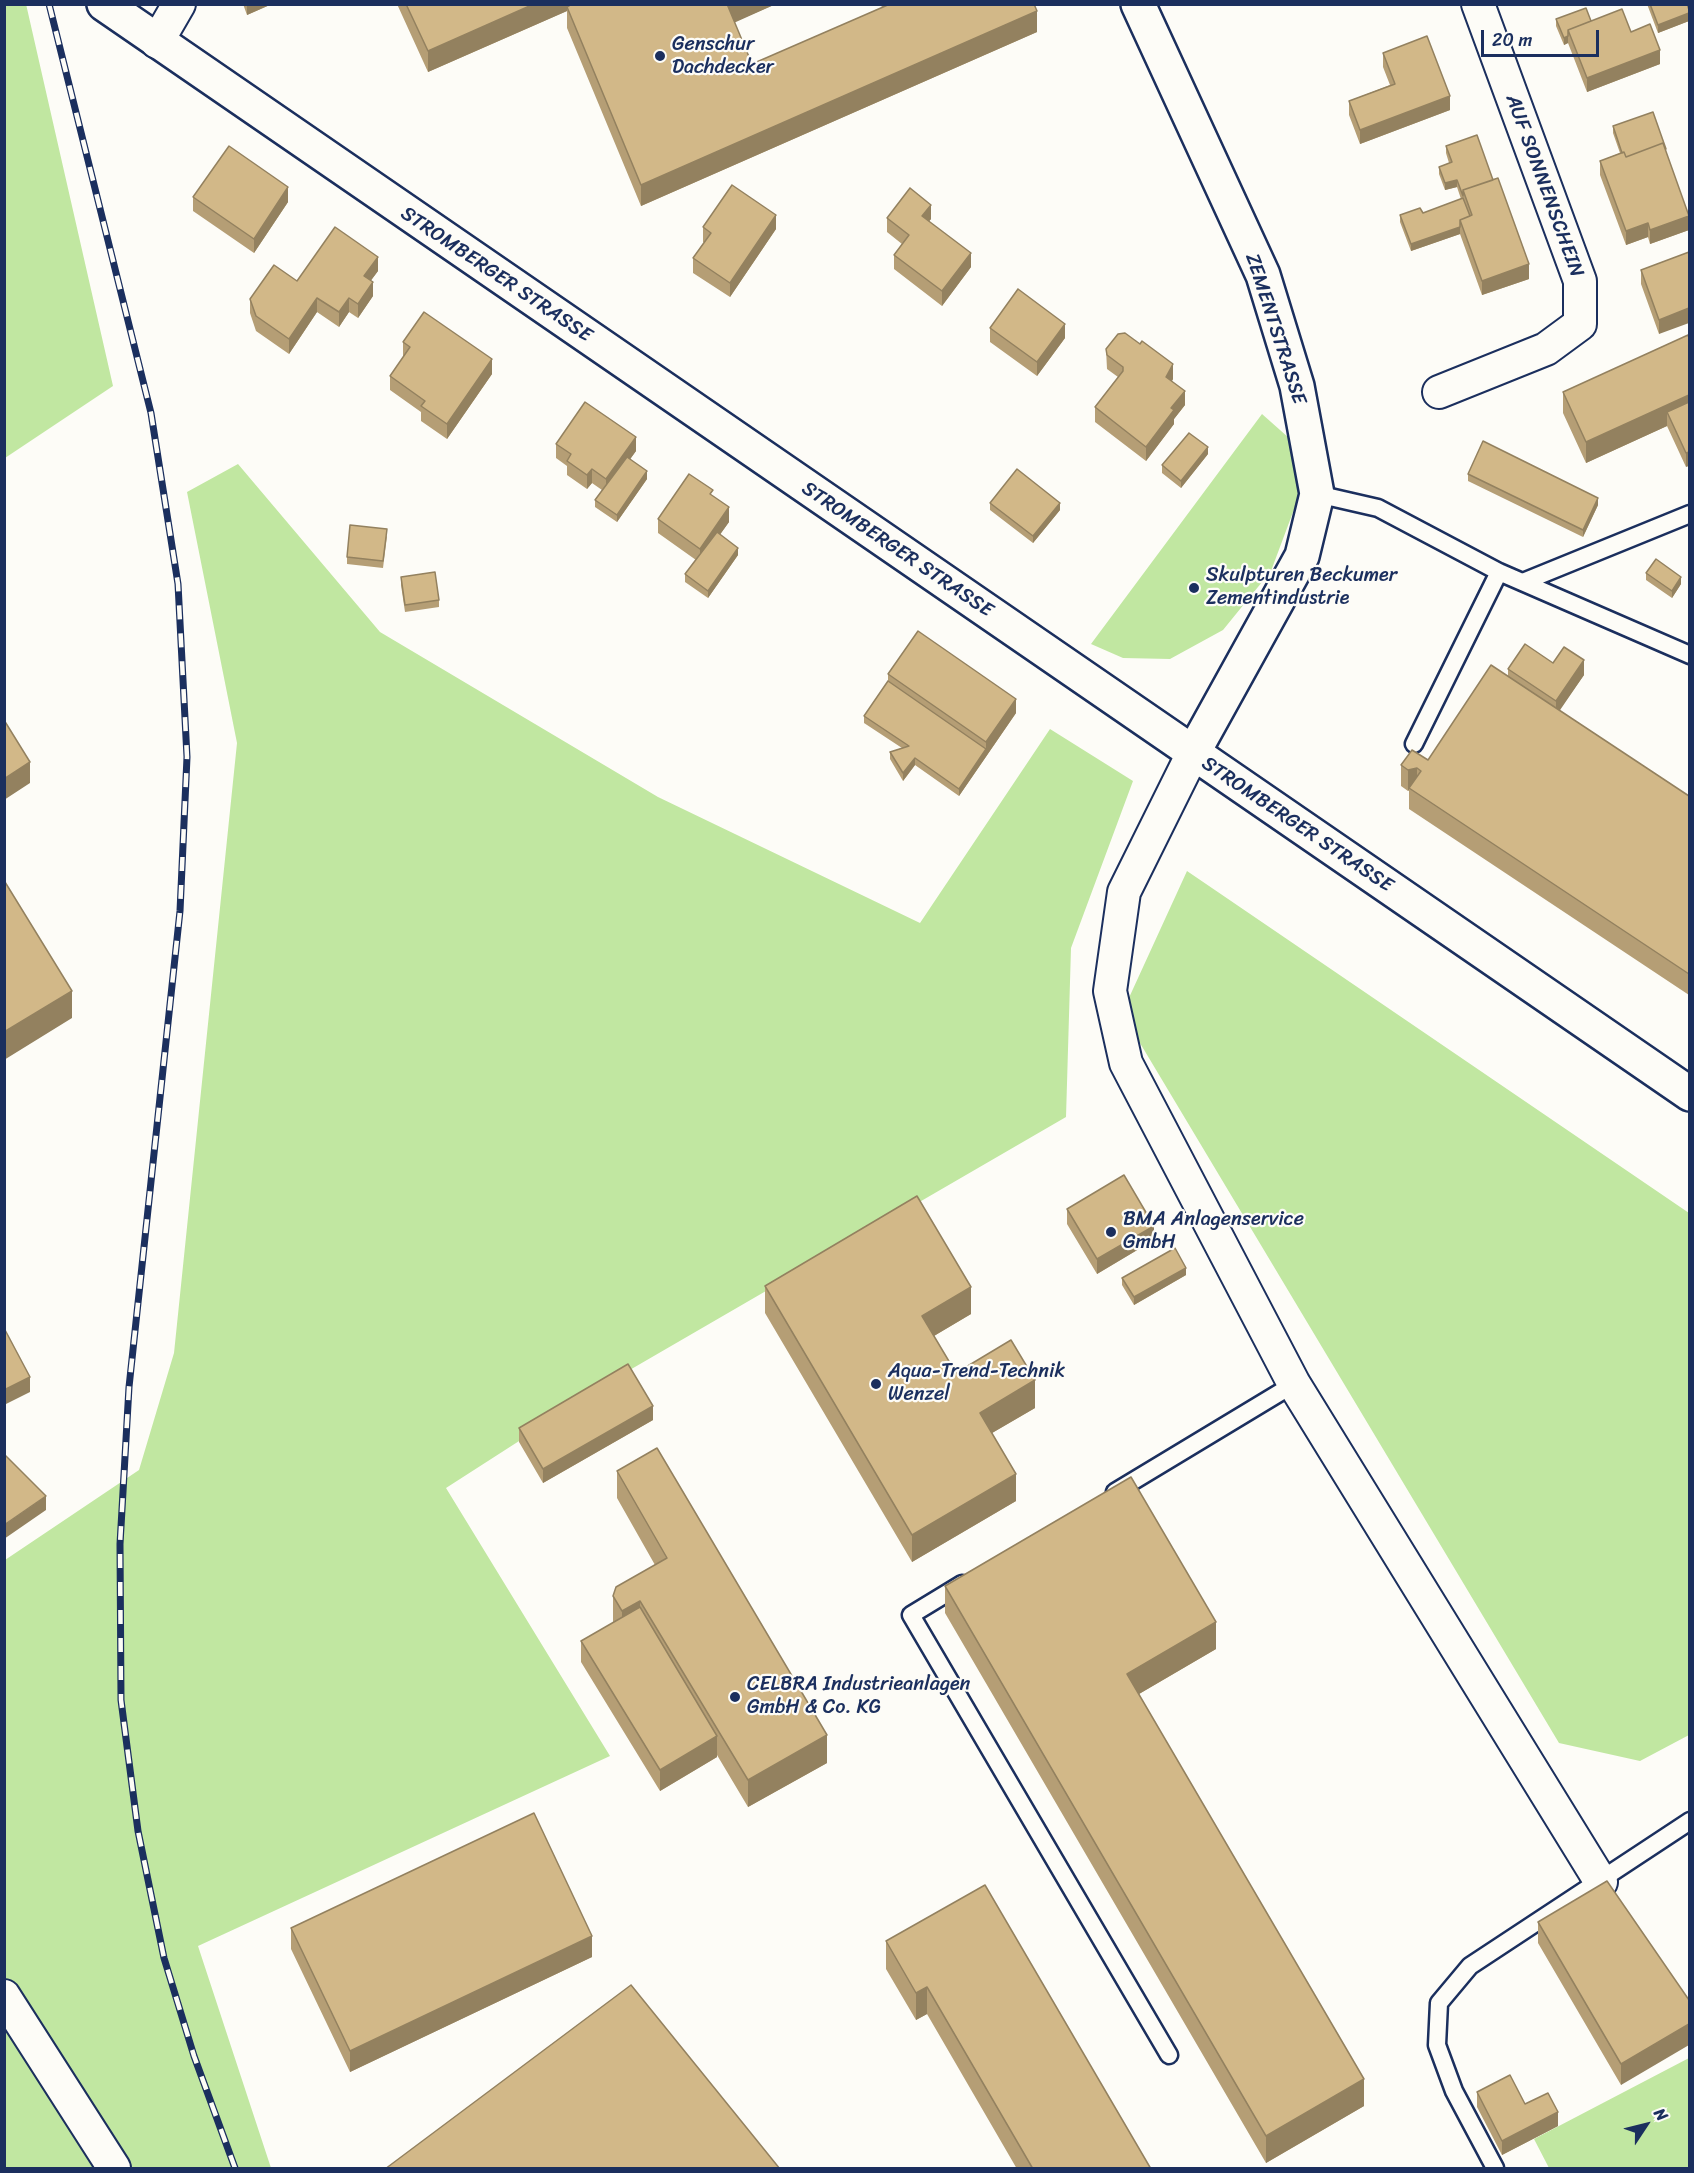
<!DOCTYPE html>
<html>
<head>
<meta charset="utf-8">
<style>
  body { margin:0 }
  #map { position:relative; width:1694px; height:2173px; overflow:hidden; background:#fdfcf7; font-family:Sriracha,sans-serif }
  canvas { display:block }
  .frame { position:absolute; inset:0; border:6px solid #1b2f5e; pointer-events:none }
  .north { position:absolute; left:1616px; top:2095px; width:60px; height:60px; -webkit-text-stroke:4px #fdfcf7; paint-order:stroke; rotate:55deg; font-size:16px; font-weight:700; line-height:24px; text-align:center; color:#1b2f5e }
  .north::after { content:''; display:block; margin:auto; width:21px; height:27px; background:#1b2f5e; clip-path:polygon(50% 0,100% 100%,50% 72%,0 100%) }
  .scale { position:absolute; left:1481px; top:30px; width:118px; height:27px; box-sizing:border-box; border:3px solid #1b2f5e; border-top:0; padding-left:8px; font-size:18px; line-height:21px; white-space:nowrap; color:#1b2f5e; -webkit-text-stroke:4px #fdfcf7; paint-order:stroke }
</style>
</head>
<body>
<div id="map">
<canvas width="1694" height="2173"></canvas>
<div class="frame"></div>
<div class="north">N</div>
<div class="scale">20 m</div>
</div>
<script>
const context = document.querySelector('canvas').getContext('2d');
context.lineJoin = 'round';
function fillPath(path, color) { context.fillStyle = color; context.fill(path, 'evenodd'); }
const poly = rows => new Path2D(rows.map(r => 'M' + r).join(''));
function strokePath(path, color, width, dash) { context.strokeStyle = color; context.lineWidth = width; context.lineCap = dash ? 'butt' : 'round'; context.setLineDash(dash || []); context.stroke(path); }
function drawText(font, color, halo, rows, align = 'center') {
  context.font = font + ' Sriracha,sans-serif'; context.lineWidth = 4.5; context.setLineDash([]); context.textBaseline = 'middle'; context.strokeStyle = halo; context.fillStyle = color; for (const [text, x, y, turn = 0] of rows) {
    context.save(); context.translate(x, y); context.rotate((+turn || 0) * Math.PI / 180); context.textAlign = isNaN(turn) ? turn : align; if (halo) context.strokeText(text, 0, 0); context.fillText(text, 0, 0); context.restore();
  }
}
const green = poly([
  [26,4,113,386,5,458,4,5],
  [1262,414,1298,446,1299,496,1271,571,1223,630,1170,659,1123,658,1091,644],
  [238,464,380,632,658,797,920,923,1050,729,1133,781,1071,948,1066,1117,628,1371,446,1488,610,1756,198,1946,271,2168,5,2168,5,1560,139,1470,174,1353,237,743,187,492],
  [1187,871,1689,1213,1689,1735,1640,1761,1559,1743,1122,1013],
  [1689,2058,1689,2168,1549,2168,1534,2139]
]);
const lane = poly([
  [1317,494,1378,508,1499,572,1690,655],
  [1523,582,1690,514],
  [1414,744,1499,572],
  [1115,1492,1294,1384],
  [962,1584,911,1615,1169,2055],
  [1495,2168,1454,2091,1437,2045,1439,2003,1470,1966,1690,1821]
]);
const street = poly([
  [157,42,179,4],
  [1439,392,1546,349,1580,324,1580,281,1478,4],
  [1193,753,1124,892,1110,991,1126,1063,1294,1384,1601,1882],
  [4,1996,114,2168]
]);
const secondary = poly([
  [104,4,1690,1094],
  [1138,4,1263,275,1297,386,1317,494,1302,556,1193,753]
]);
const rail = poly([
  [49,4,151,413,178,584,187,757,180,911,129,1387,120,1544,121,1700,138,1831,164,1958,194,2056,235,2168]
]);
const wall = poly([
  [243,4,272,4,247,15],
  [397,4,776,4,734,22,752,64,882,8,881,4,1034,4,1037,32,641,206,567,28,567,11,428,72],
  [1647,4,1687,4,1689,10,1689,21,1658,33],
  [1556,19,1591,21,1631,32,1660,64,1587,92,1568,43,1564,45,1556,26],
  [1383,53,1450,110,1360,144,1349,115,1349,101,1390,85,1383,67],
  [1613,126,1689,230,1650,244,1648,237,1626,245,1600,175,1600,161,1620,153,1613,133],
  [1446,146,1529,279,1482,295,1460,234,1411,251,1400,222,1400,215,1423,213,1461,199,1457,187,1445,190,1439,174,1439,167,1449,163,1446,153],
  [193,197,288,202,254,253,193,211],
  [887,218,931,219,929,221,971,267,942,306,894,269,894,255,902,244,887,232],
  [703,227,776,229,730,297,693,273,693,258,704,242,703,242],
  [1689,252,1659,334,1641,284,1641,270],
  [378,271,371,280,373,296,358,318,349,312,339,327,317,312,289,354,256,331,250,313,250,299,297,281],
  [990,328,1065,338,1037,376,990,342],
  [1689,338,1686,467,1667,426,1586,463,1563,413,1563,392],
  [403,342,492,374,447,439,421,421,421,412,390,390,390,376,404,357,403,356],
  [1106,349,1173,379,1172,381,1185,405,1174,419,1174,424,1146,461,1095,422,1095,407,1118,377,1107,369],
  [556,444,636,451,630,459,647,479,617,522,595,507,595,500,602,490,592,483,587,489,567,475,567,466,556,458],
  [1208,454,1181,488,1162,473,1162,465],
  [1468,474,1598,505,1583,537,1468,481],
  [713,496,729,522,720,534,738,555,708,598,685,582,685,574,696,560,658,533,658,519],
  [990,503,1060,510,1033,543,990,510],
  [387,536,383,568,347,564,347,557],
  [1646,573,1681,584,1672,598,1646,580],
  [401,577,439,600,439,607,405,612,401,585],
  [1508,669,1584,675,1559,710,1689,796,1689,995,1409,809,1409,790,1408,791,1401,786,1401,765,1428,760,1508,677],
  [888,674,1016,713,959,796,915,765,903,781,890,759,890,752,902,748,864,723,864,716,888,681],
  [1067,1209,1154,1240,1097,1274,1067,1224],
  [1186,1275,1134,1305,1122,1285,1122,1278],
  [765,1286,971,1314,934,1336,956,1373,1035,1408,992,1433,1016,1501,912,1562,765,1313],
  [653,1420,543,1483,519,1442,519,1428],
  [617,1471,827,1763,748,1807,717,1755,717,1757,660,1791,581,1662,581,1641,613,1623,613,1596,655,1565,617,1498],
  [945,1586,1216,1649,1139,1694,1364,2106,1266,2163,945,1613],
  [1538,1922,1689,2000,1621,2085,1538,1943],
  [291,1928,592,1957,350,2072,291,1949],
  [886,1941,1151,2169,1017,2169,927,2014,916,2020,886,1969],
  [1477,2092,1558,2126,1502,2155,1477,2107]
]);
const shadedWall = poly([
  [247,4,272,4,247,15],
  [534,4,582,4,567,7,567,11,428,72,428,51],
  [727,4,776,4,727,26],
  [1037,11,1037,32,641,206,641,185],
  [1689,13,1689,21,1658,33,1658,25],
  [1568,36,1568,43,1564,45,1564,38],
  [1660,50,1660,64,1587,92,1587,78],
  [1450,96,1450,110,1360,144,1360,130],
  [1457,180,1457,187,1445,190,1445,183],
  [288,187,288,202,254,253,254,239],
  [931,205,931,219,922,230,922,216],
  [776,215,776,229,730,297,730,283],
  [1689,216,1689,230,1650,244,1650,230],
  [1648,223,1648,237,1626,245,1626,231],
  [1460,227,1460,234,1411,251,1411,244],
  [971,253,971,267,942,306,942,291],
  [378,257,378,271,364,290,364,276],
  [1529,264,1529,279,1482,295,1482,281],
  [373,282,373,296,358,318,358,304],
  [317,298,317,312,289,354,289,339],
  [349,298,349,312,339,327,339,312],
  [1689,308,1689,323,1659,334,1659,320],
  [1065,324,1065,338,1037,376,1037,362],
  [492,359,492,374,447,439,447,424],
  [1173,364,1173,379,1166,391,1166,377],
  [1185,391,1185,405,1174,419,1174,424,1146,461,1146,447,1171,408],
  [1689,395,1689,416,1667,412,1667,426,1586,463,1586,442],
  [636,437,636,451,606,493,606,479],
  [1208,447,1208,454,1181,488,1181,481],
  [1689,452,1689,466,1686,467,1686,453],
  [592,469,592,483,587,489,587,475],
  [647,471,647,479,617,522,617,515],
  [1598,498,1598,505,1583,537,1583,530],
  [1060,503,1060,510,1033,543,1033,536],
  [729,507,729,522,700,563,700,549],
  [738,548,738,555,708,598,708,591],
  [1681,577,1681,584,1672,598,1672,591],
  [1584,660,1584,675,1556,716,1556,701],
  [1016,699,1016,713,959,796,959,789,986,749,986,742],
  [915,758,915,765,903,781,903,773],
  [30,762,30,783,4,800,4,779],
  [1417,768,1417,789,1409,788,1409,790,1408,791,1408,770],
  [72,991,72,1018,4,1060,4,1032],
  [1154,1226,1154,1240,1097,1274,1097,1259],
  [1186,1268,1186,1275,1134,1305,1134,1297],
  [971,1287,971,1314,922,1343,922,1316],
  [30,1377,30,1392,4,1405,4,1390],
  [1035,1380,1035,1408,980,1440,980,1413],
  [653,1406,653,1420,543,1483,543,1469],
  [1016,1474,1016,1501,912,1562,912,1535],
  [46,1496,46,1510,4,1539,4,1525],
  [640,1601,640,1628,622,1638,622,1611],
  [1216,1622,1216,1649,1127,1701,1127,1674],
  [827,1735,827,1763,748,1807,748,1780],
  [717,1736,717,1757,660,1791,660,1770],
  [592,1936,592,1957,350,2072,350,2051],
  [927,1987,927,2014,916,2020,916,1993],
  [1689,2024,1689,2045,1621,2085,1621,2064],
  [1364,2079,1364,2106,1266,2163,1266,2136],
  [1558,2112,1558,2126,1502,2155,1502,2141]
]);
const building = poly([
  [406,4,534,4,428,51,406,4],
  [572,4,727,4,752,64,890,4,1034,4,1037,11,641,185,567,7,572,4],
  [1650,4,1687,4,1689,10,1689,13,1658,25,1650,4],
  [1586,8,1591,21,1568,30,1568,36,1564,38,1556,19,1586,8],
  [1622,9,1631,32,1650,24,1660,50,1587,78,1568,30,1622,9],
  [1427,36,1450,96,1360,130,1349,101,1395,84,1383,53,1427,36],
  [1653,112,1666,149,1663,143,1626,157,1624,152,1622,153,1613,126,1653,112],
  [1477,135,1493,180,1463,190,1463,196,1457,180,1445,183,1439,167,1452,162,1446,146,1477,135],
  [1663,143,1689,216,1650,230,1648,223,1626,231,1600,161,1624,152,1626,157,1663,143],
  [229,146,288,187,254,239,193,197,229,146],
  [1498,178,1529,264,1482,281,1460,220,1472,215,1463,190,1498,178],
  [732,185,776,215,730,283,693,258,711,233,703,227,732,185],
  [910,188,931,205,922,216,971,253,942,291,894,255,909,235,887,218,910,188],
  [1463,198,1470,216,1460,220,1460,227,1411,244,1400,215,1420,208,1423,213,1463,198],
  [335,227,378,257,364,276,373,282,358,304,349,298,339,312,317,298,289,339,256,316,250,299,274,265,297,281,335,227],
  [1689,252,1689,308,1659,320,1641,270,1689,252],
  [1018,289,1065,324,1037,362,990,328,1018,289],
  [424,312,492,359,447,424,421,406,425,401,390,376,410,347,403,342,424,312],
  [1125,333,1140,344,1142,341,1173,364,1166,377,1185,391,1171,408,1174,410,1146,447,1095,407,1123,371,1123,367,1107,355,1106,349,1118,334,1125,333],
  [1688,335,1689,338,1689,395,1586,442,1563,392,1688,335],
  [585,402,636,437,606,479,592,469,587,475,567,461,571,454,556,444,585,402],
  [1689,402,1689,452,1686,453,1667,412,1689,402],
  [1189,433,1208,447,1181,481,1162,465,1189,433],
  [1483,441,1598,498,1583,530,1468,474,1483,441],
  [627,457,647,471,617,515,595,500,627,457],
  [1017,469,1060,503,1033,536,990,503,1017,469],
  [689,474,713,490,710,494,729,507,700,549,658,519,689,474],
  [350,525,387,529,383,561,347,557,350,525],
  [717,532,738,548,708,591,685,574,717,532],
  [1656,559,1681,577,1672,591,1646,573,1656,559],
  [435,572,439,600,405,605,401,577,435,572],
  [918,631,1016,699,986,742,888,674,918,631],
  [1525,644,1553,663,1564,647,1584,660,1556,701,1508,669,1525,644],
  [1491,665,1689,796,1689,974,1409,788,1421,771,1417,768,1408,770,1401,765,1412,750,1428,760,1491,665],
  [888,681,986,749,959,789,915,758,903,773,890,752,909,746,864,716,888,681],
  [4,720,30,762,4,779,4,720],
  [5,882,72,991,4,1032,4,883,5,882],
  [1124,1175,1154,1226,1097,1259,1067,1209,1124,1175],
  [917,1196,971,1287,922,1316,956,1373,1011,1340,1035,1380,980,1413,1016,1474,912,1535,765,1286,917,1196],
  [1175,1248,1186,1268,1134,1297,1122,1278,1175,1248],
  [4,1328,30,1377,4,1390,4,1328],
  [628,1364,653,1406,543,1469,519,1428,628,1364],
  [657,1448,827,1735,748,1780,640,1601,622,1611,613,1596,616,1587,667,1558,617,1471,657,1448],
  [4,1454,46,1496,4,1525,4,1454],
  [1131,1477,1216,1622,1127,1674,1364,2079,1266,2136,945,1586,1131,1477],
  [640,1607,717,1736,660,1770,581,1641,640,1607],
  [534,1813,592,1936,350,2051,291,1928,534,1813],
  [1607,1881,1689,2000,1689,2024,1621,2064,1538,1922,1607,1881],
  [985,1885,1151,2169,1033,2169,927,1987,916,1993,886,1941,985,1885],
  [631,1985,780,2169,385,2169,631,1985],
  [1510,2075,1525,2104,1548,2093,1558,2112,1502,2141,1477,2092,1510,2075]
]);
const markers = [
  [660,56,6,"#1b2f5e"],
  [1194,588,6,"#1b2f5e"],
  [1111,1232,6,"#1b2f5e"],
  [876,1384,6,"#1b2f5e"],
  [735,1697,6,"#1b2f5e"]
];
const poiNames = [
  ["Genschur",672,45],
  ["Dachdecker",672,68],
  ["Skulpturen Beckumer",1206,576],
  ["Zementindustrie",1206,599],
  ["BMA Anlagenservice",1123,1220],
  ["GmbH",1123,1243],
  ["Aqua-Trend-Technik",888,1372],
  ["Wenzel",888,1395],
  ["CELBRA Industrieanlagen",747,1685],
  ["GmbH & Co. KG",747,1708]
];
const streetNames = [
  ["AUF SONNENSCHEIN",1544,186,70],
  ["STROMBERGER STRASSE",496,275,34],
  ["ZEMENTSTRASSE",1275,329,72],
  ["STROMBERGER STRASSE",897,550,34],
  ["STROMBERGER STRASSE",1297,825,34]
];
fillPath(green, '#c1e7a1');
strokePath(lane, '#1b2f5e', 21);
strokePath(street, '#1b2f5e', 36);
strokePath(secondary, '#1b2f5e', 38);
strokePath(lane, '#fdfcf7', 16);
strokePath(street, '#fdfcf7', 32);
strokePath(secondary, '#fdfcf7', 33);
strokePath(rail, '#1b2f5e', 7);
strokePath(rail, '#fdfcf7', 4.5, [14]);
fillPath(wall, '#b59e75');
fillPath(shadedWall, '#93815f');
fillPath(building, '#d2b888');
strokePath(building, '#93815f', 1.5);
for (const [x, y, r, color] of markers) { const dot = new Path2D(); dot.arc(x, y, r, 0, 2 * Math.PI); context.fillStyle = color; context.fill(dot); strokePath(dot, '#fdfcf7', 2); }
drawText('20px', '#1b2f5e', '#fdfcf7', poiNames, 'left');
drawText('20px', '#1b2f5e', '#fdfcf7', streetNames);
</script>
</body>
</html>
